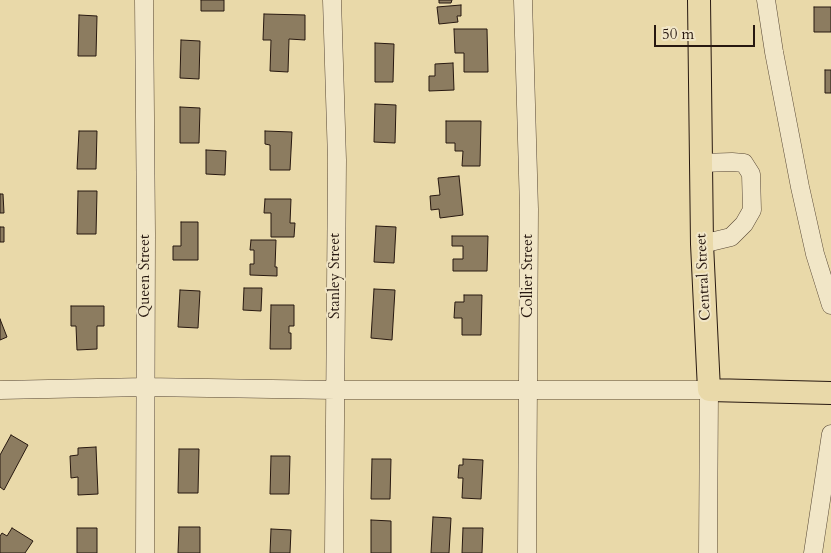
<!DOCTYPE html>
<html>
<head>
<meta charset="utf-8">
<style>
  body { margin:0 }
  #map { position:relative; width:831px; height:553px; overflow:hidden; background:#e9d9a9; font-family:Cardo,serif }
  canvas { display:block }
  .scale { position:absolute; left:654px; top:25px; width:101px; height:22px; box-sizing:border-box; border:2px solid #271810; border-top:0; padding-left:6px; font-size:15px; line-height:18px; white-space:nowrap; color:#271810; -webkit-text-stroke:4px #f1e6c7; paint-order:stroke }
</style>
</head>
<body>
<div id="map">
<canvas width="831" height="553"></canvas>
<div class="scale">50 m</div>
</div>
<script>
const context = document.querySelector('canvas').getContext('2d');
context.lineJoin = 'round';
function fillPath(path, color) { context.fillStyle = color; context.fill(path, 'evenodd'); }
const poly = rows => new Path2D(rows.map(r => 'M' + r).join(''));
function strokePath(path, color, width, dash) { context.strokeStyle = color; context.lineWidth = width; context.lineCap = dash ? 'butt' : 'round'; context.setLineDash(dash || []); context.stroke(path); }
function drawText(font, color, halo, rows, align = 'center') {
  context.font = font + ' Cardo,serif'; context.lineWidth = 4; context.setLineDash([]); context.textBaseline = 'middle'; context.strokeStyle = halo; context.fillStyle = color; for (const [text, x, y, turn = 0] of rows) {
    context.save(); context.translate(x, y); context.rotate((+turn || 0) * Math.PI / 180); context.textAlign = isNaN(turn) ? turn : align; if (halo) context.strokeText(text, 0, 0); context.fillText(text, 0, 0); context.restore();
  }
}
const building = poly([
  [201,0,224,0,224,11,201,11,201,0],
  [439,0,452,0,451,3,439,3,439,0],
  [461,5,461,16,457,16,458,22,439,24,437,7,461,5],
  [814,7,831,7,831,32,814,32,814,7],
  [264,14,305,15,305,40,289,39,288,72,270,71,271,40,263,40,264,14],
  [79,15,97,16,96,56,78,56,79,15],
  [454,29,487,29,488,72,464,72,464,53,455,53,454,29],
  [181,40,200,41,199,79,180,78,181,40],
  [375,43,394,44,393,82,375,82,375,43],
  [453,63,454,90,429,91,429,76,435,76,435,64,453,63],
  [825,70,831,70,831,93,825,93,825,70],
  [375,104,396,105,395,143,374,142,375,104],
  [180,107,200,108,199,143,180,143,180,107],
  [446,121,481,121,480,166,462,166,463,151,455,151,455,143,446,143,446,121],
  [79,131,97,131,96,169,77,169,79,131],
  [265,131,292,132,290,170,270,170,270,145,265,144,265,131],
  [206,150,226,151,225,175,206,174,206,150],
  [459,176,463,215,440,218,439,209,431,210,430,196,440,195,438,178,459,176],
  [78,191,97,191,96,234,77,234,78,191],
  [0,194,3,194,4,213,0,213,0,194],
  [265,199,291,199,290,223,295,223,294,237,271,237,271,213,264,213,265,199],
  [181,222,198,222,198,260,173,260,173,246,181,246,181,222],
  [376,226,396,227,394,263,374,262,376,226],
  [0,227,4,227,4,242,0,242,0,227],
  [452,236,488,236,487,271,453,271,453,259,463,259,463,246,452,246,452,236],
  [251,240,276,240,275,267,277,267,277,276,250,275,250,264,254,264,254,250,250,250,251,240],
  [244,288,262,288,261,311,243,310,244,288],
  [374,289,395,290,392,340,371,338,374,289],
  [180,290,200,291,198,328,178,327,180,290],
  [464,295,482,295,481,335,462,335,462,318,454,318,455,302,464,302,464,295],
  [271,305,294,305,294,326,289,326,289,333,291,333,291,349,270,349,271,305],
  [71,306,104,306,104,326,97,326,97,349,77,350,76,326,71,326,71,306],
  [0,319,7,337,0,340,0,319],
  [11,435,28,445,4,490,0,487,0,455,11,435],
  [96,447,98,494,78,495,78,477,71,478,70,456,78,455,78,448,96,447],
  [179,449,199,449,198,493,178,493,179,449],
  [271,456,290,456,289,494,270,494,271,456],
  [372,459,391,459,390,499,371,499,372,459],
  [463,459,483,460,481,499,462,498,463,478,458,478,459,465,463,465,463,459],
  [433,517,451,518,449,553,431,553,433,517],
  [371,520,391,521,391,553,371,553,371,520],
  [179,527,200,527,200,553,178,553,179,527],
  [12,528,33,541,25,553,0,553,0,536,2,533,7,536,12,528],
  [77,528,97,528,97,553,77,553,77,528],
  [463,528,483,528,482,553,462,553,463,528],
  [271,529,291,530,290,553,270,553,271,529]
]);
const minor = poly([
  [144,0,146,233,145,553],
  [332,0,337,160,334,553],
  [523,0,529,209,527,553],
  [766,0,774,52,800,187,815,254,831,305],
  [701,163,732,162,744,163,751,174,752,210,744,224,731,237,702,244],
  [0,390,145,387,335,390,709,390,708,553],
  [813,553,831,434]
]);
const major = poly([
  [699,0,702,244,709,390,831,393]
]);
const streetNames = [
  ["Queen Street",146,276,-90],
  ["Stanley Street",336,276,-90],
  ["Collier Street",529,276,-90],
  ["Central Street",704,277,-93]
];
fillPath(building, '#8c7c60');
strokePath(building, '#271810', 1);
strokePath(minor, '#584836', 19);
strokePath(major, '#271810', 24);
strokePath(minor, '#f1e6c7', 18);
strokePath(major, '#e9d9a9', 22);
drawText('15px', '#271810', '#f1e6c7', streetNames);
</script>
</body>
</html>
